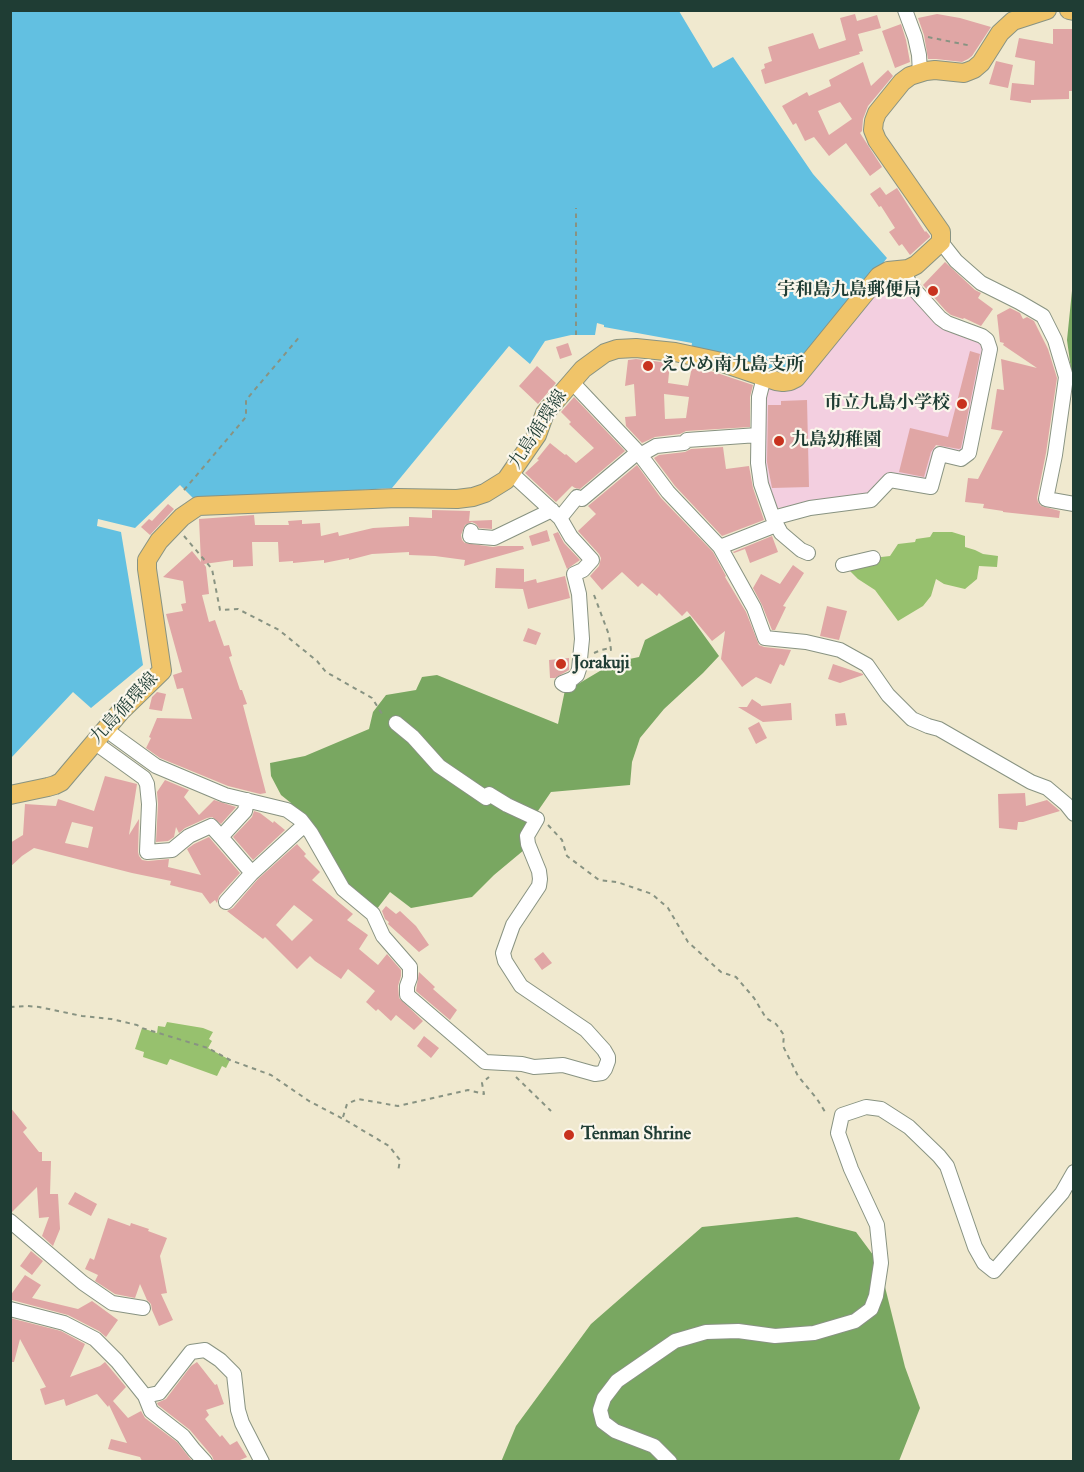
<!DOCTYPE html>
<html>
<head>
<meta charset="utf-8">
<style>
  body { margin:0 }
  #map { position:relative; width:1084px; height:1472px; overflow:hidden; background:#f0e9cf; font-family:"IM FELL Double Pica",serif }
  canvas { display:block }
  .frame { position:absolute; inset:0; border:12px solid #1f3d34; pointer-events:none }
</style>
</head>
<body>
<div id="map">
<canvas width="1084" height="1472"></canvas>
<div class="frame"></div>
</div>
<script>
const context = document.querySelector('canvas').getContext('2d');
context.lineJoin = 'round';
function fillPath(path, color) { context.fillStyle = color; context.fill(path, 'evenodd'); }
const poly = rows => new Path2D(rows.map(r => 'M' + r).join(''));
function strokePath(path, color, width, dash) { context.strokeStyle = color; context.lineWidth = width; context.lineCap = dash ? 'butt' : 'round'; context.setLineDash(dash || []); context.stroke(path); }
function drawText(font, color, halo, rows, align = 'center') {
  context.font = font + ' "IM FELL Double Pica","Noto Serif JP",serif'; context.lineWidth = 4.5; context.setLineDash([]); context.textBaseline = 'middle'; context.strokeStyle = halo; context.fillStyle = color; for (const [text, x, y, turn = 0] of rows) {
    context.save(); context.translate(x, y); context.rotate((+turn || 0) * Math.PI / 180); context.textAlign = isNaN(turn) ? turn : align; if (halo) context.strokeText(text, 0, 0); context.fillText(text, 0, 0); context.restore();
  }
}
const built = poly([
  [898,278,942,326,975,337,983,345,986,354,963,452,936,445,927,481,886,477,873,493,773,509,764,482,766,384,788,391,803,382,881,284]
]);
const green = poly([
  [933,532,952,532,965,536,965,547,975,550,983,554,998,556,997,567,979,566,977,579,965,589,944,584,936,579,931,596,923,606,898,621,875,590,858,579,848,569,873,558,890,556,898,544,915,542,916,539,930,537],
  [167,1022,203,1028,213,1032,209,1039,212,1041,208,1048,230,1060,226,1068,222,1066,217,1076,170,1059,167,1065,143,1057,144,1052,135,1049,142,1028,157,1033,158,1026,165,1027]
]);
const forest = poly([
  [1073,281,1073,384,1067,340],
  [690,616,719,656,703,673,664,709,640,738,632,762,630,785,551,792,522,834,524,850,494,875,472,897,411,908,390,892,373,914,363,906,287,810,291,803,281,795,271,776,270,763,305,756,369,729,373,712,386,695,416,690,422,677,437,675,558,724,565,690,573,687,615,662,639,657,645,640],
  [797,1217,856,1232,879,1263,905,1367,920,1408,899,1461,501,1462,516,1426,591,1324,702,1227]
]);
const water = poly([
  [11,11,679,11,713,68,733,57,813,174,887,258,797,372,783,376,691,350,692,343,604,327,604,325,597,323,595,335,571,335,545,341,530,364,509,346,392,488,195,500,180,485,135,528,98,519,97,526,121,532,143,665,91,708,73,692,11,758]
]);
const building = poly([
  [855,14,857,21,877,15,881,28,858,34,863,51,859,52,860,54,765,84,761,70,765,68,764,64,772,61,768,47,813,33,819,49,846,40,840,18],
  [937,14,960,18,991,27,972,56,968,59,962,62,936,59,928,59,924,35,918,18],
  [901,24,906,40,910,62,895,68,882,31],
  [1053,29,1074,29,1074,91,1069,91,1069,99,1031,100,1031,103,1010,100,1012,83,1034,85,1035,61,1015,57,1019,38,1053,44],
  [996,61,1013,65,1008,88,989,84],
  [863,62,871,86,888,70,893,76,868,106,863,119,862,131,860,133,882,167,870,176,846,143,829,156,814,137,805,141,796,123,793,125,782,106,807,92,809,96,831,86,829,80],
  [840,102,852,119,829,135,818,111],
  [880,187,886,195,897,188,925,232,926,231,930,236,930,237,910,255,902,244,899,246,889,232,895,228,881,206,879,207,870,194],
  [945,262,975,290,981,293,978,298,993,309,981,326,964,318,963,319,951,315,946,311,923,285],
  [1010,308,1020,313,1023,319,1027,317,1034,321,1048,349,1057,378,1046,453,1037,498,1038,502,1041,506,1060,511,1059,518,1003,512,1003,511,983,508,984,504,965,502,968,478,978,479,1003,431,991,429,997,389,1004,390,1001,359,1037,368,1003,345,1004,343,1000,342,997,315],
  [568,343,572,355,560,359,556,347],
  [970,351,980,354,961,448,959,449,936,445,931,452,924,477,899,472,910,428,948,437],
  [636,359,670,363,668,383,688,386,692,367,714,372,753,385,750,397,750,427,686,431,680,434,655,437,642,443,626,426,625,417,636,416,634,384,625,386,628,360],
  [664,394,689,397,686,418,665,419],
  [537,366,556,383,538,404,519,386],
  [574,397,625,451,580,489,575,488,572,486,556,502,525,473,539,460,537,459,550,443,565,455,566,454,576,463,594,448,569,424,571,422,561,412],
  [807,400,809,487,772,488,767,462,768,405,781,405,781,401],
  [723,447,726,469,749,466,753,488,764,520,722,536,675,486,654,458,659,455,685,452,691,449],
  [637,465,661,498,713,552,726,576,725,577,746,612,759,645,764,647,791,650,784,666,780,664,771,684,756,677,742,687,721,659,725,631,712,641,687,611,682,616,659,593,657,596,642,583,638,587,622,572,602,590,590,576,599,566,601,558,599,554,578,531,596,514,588,506],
  [168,504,174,509,150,535,141,527,149,519,152,521],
  [432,510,470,511,469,521,492,520,492,529,479,528,476,524,472,522,465,525,461,535,462,540,465,543,493,547,499,546,523,546,524,549,464,566,465,560,435,556,409,555,409,552,372,554,349,560,349,558,324,563,324,560,293,563,293,561,279,562,278,542,252,542,253,566,233,567,233,560,204,564,206,567,209,594,202,595,209,622,215,620,224,646,229,645,232,656,229,657,240,690,242,690,247,704,243,705,266,793,260,794,228,786,160,758,146,748,151,738,149,737,157,718,192,719,183,688,177,689,173,675,182,672,166,614,183,611,181,604,186,603,183,581,163,577,192,551,201,562,199,519,254,515,255,525,289,525,288,521,302,520,302,524,320,523,321,536,338,532,339,536,373,528,409,526,409,517,432,518],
  [547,530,550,541,532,546,529,536],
  [558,532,564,543,580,560,567,569,553,534],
  [772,536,778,552,750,563,745,549,734,553,733,552],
  [793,565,804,573,783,606,786,607,775,630,772,630,762,605,753,588,761,574,780,584],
  [496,568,524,569,524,582,536,579,537,583,565,576,570,598,528,609,523,589,495,588],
  [827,606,847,611,839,640,820,636],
  [528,628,541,633,536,645,523,641],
  [569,658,569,670,555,678,550,678,549,660],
  [833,664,863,674,863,675,840,683,828,679],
  [157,692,166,694,162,711,149,709,152,697],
  [752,699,761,705,761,706,791,703,792,720,763,722,738,707,747,707],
  [845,713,847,725,836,726,835,714],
  [759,722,767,738,756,744,748,728],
  [105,776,137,784,129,835,139,819,138,852,139,856,142,860,148,861,169,859,168,867,201,875,187,849,194,844,209,837,214,843,240,873,219,896,217,903,215,900,210,904,202,893,170,885,171,881,132,873,34,848,22,856,10,867,10,843,23,835,25,804,56,806,58,799,94,811],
  [72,822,93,827,88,848,65,843],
  [165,780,189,790,184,797,199,815,214,800,236,807,221,824,212,817,207,818,185,828,179,833,176,827,174,837,168,841,156,842,158,804,157,792],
  [1025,793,1026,806,1047,800,1060,811,1023,822,1018,822,1017,830,999,828,998,794],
  [254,811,260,813,273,823,274,821,285,830,253,860,233,837,252,817],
  [297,844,306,854,304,856,320,872,312,880,353,914,347,920,368,935,359,949,378,965,387,954,401,970,401,976,398,986,399,998,423,1021,414,1030,396,1015,391,1021,378,1009,376,1011,366,1002,375,991,348,969,341,979,315,961,310,956,297,969,265,937,263,939,227,911,233,908,258,879],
  [294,905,313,920,292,941,276,925],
  [386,906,396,914,400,911,416,926,429,945,419,952,388,924,389,922,385,919,382,911],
  [543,952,552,963,542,970,534,959],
  [419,972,435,987,433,989,457,1010,450,1020,416,991],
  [424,1036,439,1048,431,1058,417,1046],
  [10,1107,27,1128,23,1132,39,1152,42,1152,42,1161,51,1161,50,1194,58,1194,60,1229,53,1246,42,1236,49,1217,39,1218,37,1187,12,1212,10,1212],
  [75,1192,97,1204,91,1216,68,1204],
  [108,1218,130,1226,131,1223,149,1229,148,1231,167,1238,160,1256,167,1293,161,1294,173,1320,159,1326,152,1310,151,1304,147,1300,140,1284,135,1298,115,1294,95,1281,98,1275,85,1269,90,1258,94,1260],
  [31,1251,43,1261,32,1275,20,1266],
  [25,1275,41,1285,32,1298,78,1309,92,1301,118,1320,106,1337,99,1331,68,1315,12,1300,10,1296],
  [10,1318,61,1331,85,1344,70,1377,100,1366,105,1362,126,1387,113,1401,128,1418,141,1411,145,1418,177,1442,192,1461,142,1461,140,1457,108,1449,111,1439,127,1443,109,1405,108,1407,97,1394,66,1406,64,1399,45,1405,40,1389,46,1387,20,1339,14,1362,10,1362],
  [197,1362,215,1385,217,1384,224,1404,206,1410,209,1415,205,1419,220,1437,222,1435,230,1445,237,1441,247,1457,238,1461,214,1461,212,1456,190,1430,158,1405,157,1403,166,1399,191,1366]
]);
const path = poly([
  [928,37,972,46],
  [576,335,576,208],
  [184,490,246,417,246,400,301,335],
  [184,536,212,569,220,610,238,609,279,630,317,661,326,672,372,698,384,717],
  [594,595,609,635,611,650,615,650],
  [594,653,601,650,611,648],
  [548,825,562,840,567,856,599,880,617,882,652,894,668,908,688,942,721,972,736,977,754,998,766,1018,776,1024,784,1035,783,1046,798,1076,817,1099,827,1115],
  [10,1007,27,1006,39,1007,82,1016,111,1019,137,1025,142,1028,208,1048,230,1060,271,1075,309,1101,347,1121,389,1146,400,1160,398,1172],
  [516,1077,551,1111],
  [343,1117,347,1104,358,1099,398,1106,468,1090,484,1094,482,1083,489,1077]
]);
const minor = poly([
  [905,10,915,37,919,55,920,73],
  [941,242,956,261,981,283,1019,302,1043,316,1055,340,1066,377,1055,455,1046,499,1074,504],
  [764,377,759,397,758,463,761,484,773,518,810,508,871,500,890,480,931,487,940,454,961,459,969,453,990,349,987,340,982,336,947,323,940,318,912,287,902,270],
  [571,381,638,452,668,492,720,547,754,608,765,638,806,642,840,650,867,665,888,695,912,719,928,726,939,729,1031,782,1047,788,1066,804,1074,814],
  [640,455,656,446,684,443,687,440,758,435],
  [511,473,560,518,571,537,592,560,583,570,574,574,579,594,582,639,579,669,577,675,572,679,562,683,565,685,569,685],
  [560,518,577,497,582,499,638,452],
  [773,518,781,533,801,550,808,553],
  [471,531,470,536,494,538,552,510],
  [720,547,776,525],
  [843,565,873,558],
  [105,729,156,766,225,795,287,810,301,820,311,833,343,889,373,914,383,936,410,967,410,978,407,986,407,995,485,1062,522,1064,534,1067,563,1065,595,1074,602,1073,605,1069,608,1061,608,1057,604,1050,586,1030,521,986,505,961,503,953,513,925,539,886,540,879,539,871,528,844,527,836,537,819,507,805,489,794,486,798,439,766,413,737,396,723],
  [94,742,144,778,147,784,149,804,147,852,172,850,189,836,211,826,221,837,245,811,247,800],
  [221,837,252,873],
  [226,902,252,873,301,828],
  [10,1221,83,1283,112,1303,143,1308],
  [10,1309,64,1323,95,1339,117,1361,145,1396,159,1393,191,1352,205,1350,220,1360,234,1374,238,1410,242,1423,262,1462],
  [145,1396,151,1411,183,1436,194,1450,205,1462],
  [670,1462,654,1446,615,1431,603,1422,600,1410,604,1398,617,1381,675,1341,706,1332,738,1331,775,1336,814,1333,855,1321,871,1309,876,1296,881,1263,877,1225,851,1169,838,1133,842,1115,866,1107,881,1109,909,1127,939,1156,947,1166,975,1247,984,1263,994,1271,1062,1193,1074,1172]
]);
const major = poly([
  [1069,10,1074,11],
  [10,795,48,787,55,785,61,782,121,711,162,671,147,569,147,560,159,541,182,517,198,506,397,498,457,499,473,497,485,493,506,480,537,435,545,413,583,369,605,353,617,349,636,348,675,352,717,361,776,381,783,382,790,381,796,378,879,276,888,271,908,269,916,265,941,242,941,232,877,140,873,130,874,121,877,113,902,82,910,76,926,71,935,70,964,73,974,69,981,63,1000,33,1013,21,1047,10]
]);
const markers = [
  [933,291,6,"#c8321e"],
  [648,366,6,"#c8321e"],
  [962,404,6,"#c8321e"],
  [779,441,6,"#c8321e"],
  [561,664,6,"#c8321e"],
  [569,1135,6,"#c8321e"]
];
const poiNames = [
  ["宇和島九島郵便局",921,291,"right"],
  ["えひめ南九島支所",660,366],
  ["市立九島小学校",950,404,"right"],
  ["九島幼稚園",791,441],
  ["Jorakuji",573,664],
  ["Tenman Shrine",581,1135]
];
const streetNames = [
  ["九島循環線",539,430,-57],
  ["九島循環線",125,709,-47]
];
fillPath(built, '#f3cfe0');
fillPath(green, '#97c16e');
fillPath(forest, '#79a761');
fillPath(water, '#62c0e1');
fillPath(building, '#e0a6a5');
strokePath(minor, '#889382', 16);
strokePath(major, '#889382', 20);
strokePath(path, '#889382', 2, [4.5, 4.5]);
strokePath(minor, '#fff', 14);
strokePath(major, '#f0c469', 18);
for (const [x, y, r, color] of markers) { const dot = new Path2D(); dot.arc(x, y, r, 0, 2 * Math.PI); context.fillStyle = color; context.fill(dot); strokePath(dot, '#fbf7ec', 2); }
drawText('bold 18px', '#1f3d34', '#fbf7ec', poiNames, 'left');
drawText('18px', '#1f3d34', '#fbf7ec', streetNames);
</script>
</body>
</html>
